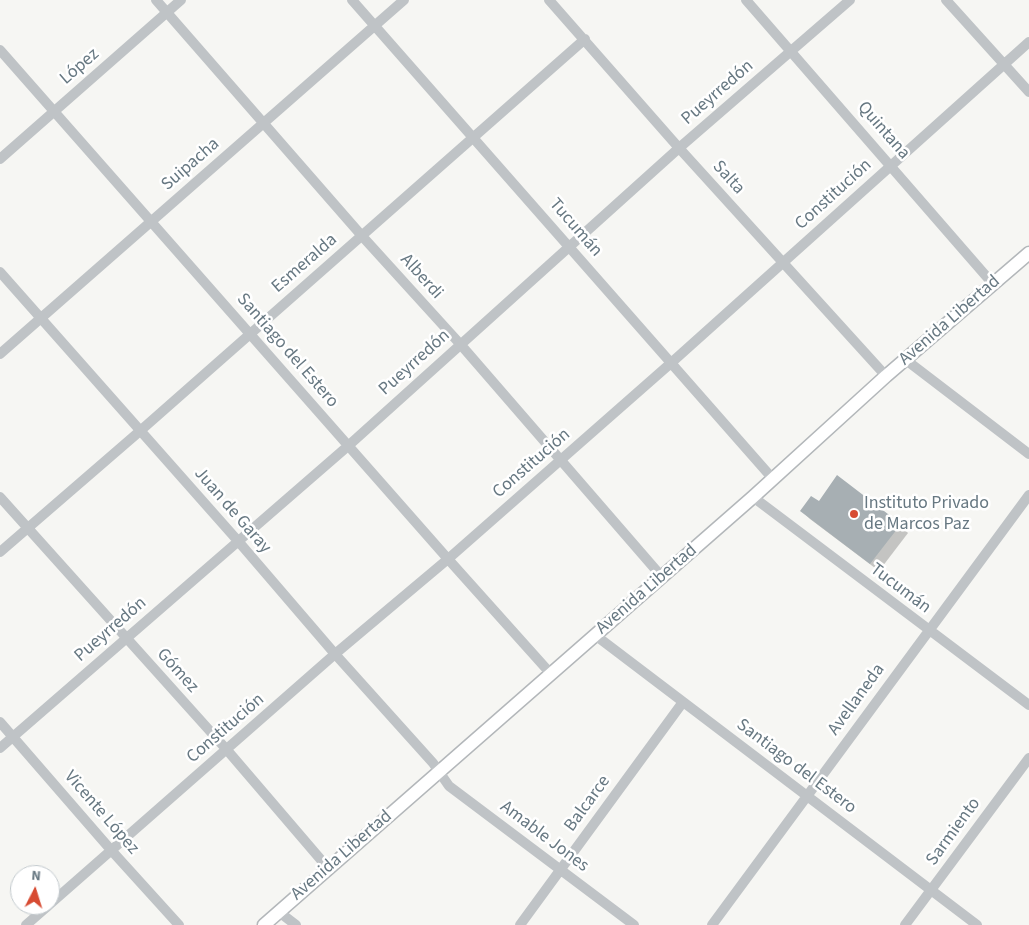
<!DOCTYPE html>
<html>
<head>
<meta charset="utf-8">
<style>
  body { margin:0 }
  #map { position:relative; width:1029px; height:925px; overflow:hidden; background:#f6f6f3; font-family:"Source Sans 3",sans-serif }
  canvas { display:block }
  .north { position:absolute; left:10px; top:865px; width:50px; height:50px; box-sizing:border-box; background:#fff; border:1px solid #c2c9cd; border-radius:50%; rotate:5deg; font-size:14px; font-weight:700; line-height:20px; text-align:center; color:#677882 }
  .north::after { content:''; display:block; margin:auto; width:18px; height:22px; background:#d74b32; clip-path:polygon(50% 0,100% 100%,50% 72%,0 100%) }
</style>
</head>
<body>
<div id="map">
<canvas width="1029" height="925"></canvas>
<div class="north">N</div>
</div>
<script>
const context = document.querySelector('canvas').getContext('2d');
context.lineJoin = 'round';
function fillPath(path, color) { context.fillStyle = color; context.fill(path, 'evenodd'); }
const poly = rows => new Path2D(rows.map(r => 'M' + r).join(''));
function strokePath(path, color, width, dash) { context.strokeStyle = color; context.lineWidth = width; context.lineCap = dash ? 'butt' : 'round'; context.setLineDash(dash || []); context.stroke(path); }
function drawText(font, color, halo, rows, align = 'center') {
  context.font = font + ' "Source Sans 3",sans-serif'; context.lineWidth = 5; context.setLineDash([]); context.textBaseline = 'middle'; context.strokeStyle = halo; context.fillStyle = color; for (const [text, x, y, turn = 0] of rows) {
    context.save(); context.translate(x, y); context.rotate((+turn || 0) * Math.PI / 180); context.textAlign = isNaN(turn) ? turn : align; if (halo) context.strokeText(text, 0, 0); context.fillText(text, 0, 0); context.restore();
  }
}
const shadow = poly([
  [819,503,900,525,908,533,879,571,810,519,802,511]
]);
const building = poly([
  [837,475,901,524,870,564,800,511,811,496,819,501]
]);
const minor = poly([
  [156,0,362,236,461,345,662,577],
  [352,0,773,479],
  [549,0,679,148,886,376],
  [746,0,993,284],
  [946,0,1029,92],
  [0,50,448,559,551,674],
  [0,159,181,0],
  [0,272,238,541,335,654,433,763,449,786,634,925],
  [0,354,404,0],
  [906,360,1029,454],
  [0,497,227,750,328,868],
  [753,497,1029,705],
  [0,552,140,431,585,39],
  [595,635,977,925],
  [0,722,111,850,179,925],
  [0,748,348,446,679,148,850,0],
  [50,904,335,654,448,559,671,363,1029,42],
  [279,912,296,925],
  [26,925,49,905],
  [520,925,683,702],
  [712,925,1029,495],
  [905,925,1029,758]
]);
const major = poly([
  [264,925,753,497,886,376,1029,253]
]);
const markers = [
  [854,514,5,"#d74b32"]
];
const streetNames = [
  ["López",80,67,-41],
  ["Pueyrredón",718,93,-41],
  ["Quintana",883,131,49],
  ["Suipacha",191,165,-41],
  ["Salta",728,178,48],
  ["Constitución",834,195,-42],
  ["Tucumán",575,228,49],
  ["Esmeralda",305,264,-41],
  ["Alberdi",421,277,48],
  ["Avenida Libertad",950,321,-41],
  ["Santiago del Estero",287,351,49],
  ["Pueyrredón",415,363,-42],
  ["Constitución",532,464,-41],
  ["Juan de Garay",232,511,49],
  ["Tucumán",900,589,37],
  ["Avenida Libertad",647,590,-41],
  ["Pueyrredón",111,630,-41],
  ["Gómez",177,671,48],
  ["Avellaneda",857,700,-54],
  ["Constitución",226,729,-41],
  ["Santiago del Estero",796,767,37],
  ["Balcarce",588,804,-54],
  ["Vicente López",101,813,49],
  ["Sarmiento",954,832,-54],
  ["Amable Jones",544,837,37],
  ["Avenida Libertad",342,856,-41]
];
const poiNames = [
  ["Instituto Privado",864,504],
  ["de Marcos Paz",864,525]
];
fillPath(shadow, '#0003');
fillPath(building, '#a7afb3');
strokePath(major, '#b3b7ba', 15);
strokePath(minor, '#bfc3c6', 10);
strokePath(major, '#fff', 12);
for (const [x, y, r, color] of markers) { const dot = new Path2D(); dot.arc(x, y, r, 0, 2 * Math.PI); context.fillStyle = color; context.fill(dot); strokePath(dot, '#fff', 2); }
drawText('18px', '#677882', '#fff', streetNames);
drawText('18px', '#677882', '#fff', poiNames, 'left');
</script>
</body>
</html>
